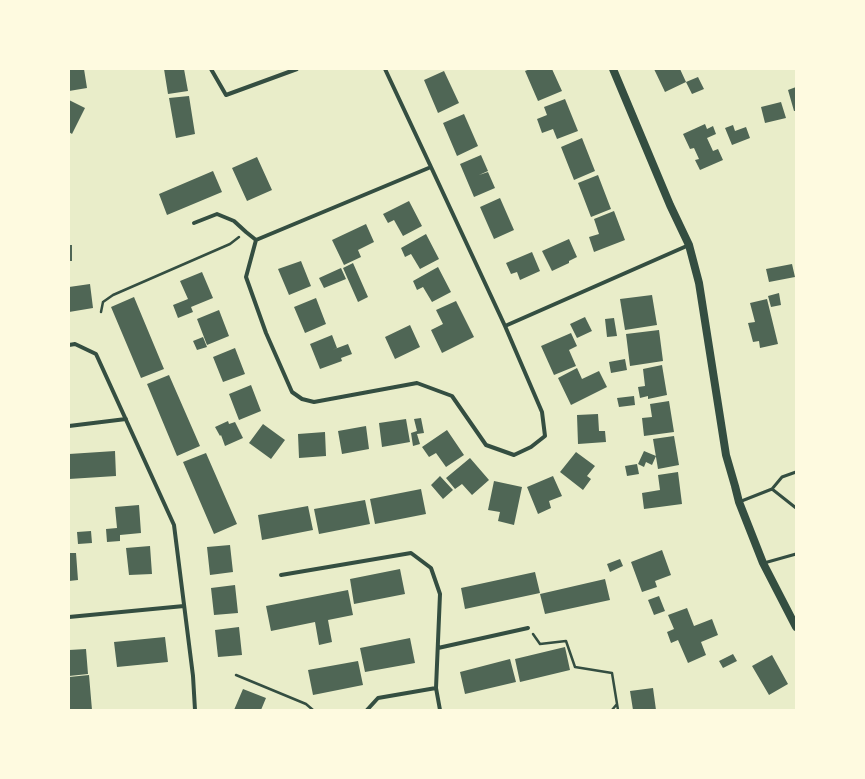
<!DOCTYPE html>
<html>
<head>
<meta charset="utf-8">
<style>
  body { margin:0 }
  #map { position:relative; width:865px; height:779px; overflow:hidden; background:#e9edc9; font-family:Overpass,sans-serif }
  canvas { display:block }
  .frame { position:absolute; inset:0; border:70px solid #fefae0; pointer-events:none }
</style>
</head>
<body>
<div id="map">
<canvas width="865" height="779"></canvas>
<div class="frame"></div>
</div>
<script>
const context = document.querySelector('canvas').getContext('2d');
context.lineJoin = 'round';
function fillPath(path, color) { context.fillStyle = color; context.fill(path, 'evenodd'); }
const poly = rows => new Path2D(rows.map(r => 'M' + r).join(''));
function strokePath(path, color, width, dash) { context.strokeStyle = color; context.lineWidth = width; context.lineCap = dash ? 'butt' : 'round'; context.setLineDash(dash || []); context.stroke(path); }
const building = poly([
  [69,69,84,69,87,88,69,91],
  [164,69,184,69,188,91,168,94],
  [530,69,552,69,562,91,538,101,525,71],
  [654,69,680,69,686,82,665,92],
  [444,71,459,103,438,113,424,80],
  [698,77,704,89,692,94,686,82],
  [796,87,796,111,794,111,788,90],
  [189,96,195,134,176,138,169,98],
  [565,99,578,131,557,139,553,129,542,133,537,119,547,115,544,107],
  [69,100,85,108,72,134,69,132],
  [781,102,786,118,765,123,761,107],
  [464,114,478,146,457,156,443,123],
  [705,124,707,129,713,126,716,134,707,138,713,151,718,149,723,160,700,170,695,160,699,159,694,148,690,149,683,134],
  [733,125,735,131,746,127,750,138,732,145,725,128],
  [582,138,595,171,574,180,561,147],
  [481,155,488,171,479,175,488,172,495,188,474,197,460,164],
  [257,157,272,190,247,201,232,168],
  [213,171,222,192,167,215,159,194],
  [598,175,611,209,591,217,578,183],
  [500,198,514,230,494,239,480,207],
  [409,201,422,226,403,236,394,220,388,223,383,214],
  [614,211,625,240,594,252,589,237,599,234,594,219],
  [366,224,374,242,358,250,361,257,344,265,332,240],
  [426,234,439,259,420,269,411,254,405,257,401,248],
  [569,239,577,257,569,261,569,263,552,271,542,251],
  [69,245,72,245,72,261,69,261],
  [532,252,540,271,520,280,517,272,511,274,506,263],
  [301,261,311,286,289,295,278,269],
  [353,263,368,297,358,302,343,268],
  [792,264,795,277,769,282,766,269],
  [438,267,451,292,432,302,423,287,417,290,413,281],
  [341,268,346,279,324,288,319,278],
  [202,272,213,298,191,307,193,312,178,318,173,305,188,299,180,281],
  [90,284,93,308,69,312,69,287],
  [779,293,781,305,771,307,768,296],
  [652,295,657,325,625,330,620,299],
  [134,297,164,369,141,378,111,307],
  [316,298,326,324,305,333,294,307],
  [767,299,778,344,760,348,759,341,753,342,748,323,755,322,750,303],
  [456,301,474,337,442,353,431,330,443,324,436,310],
  [219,310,229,336,207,345,197,319],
  [585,317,592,331,577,338,570,324],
  [614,318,617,336,607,337,605,319],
  [410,325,420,347,395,359,385,337],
  [659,330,663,361,630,366,626,334],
  [571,333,577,346,569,350,576,366,554,375,541,346],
  [332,335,337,348,332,350,348,344,352,354,341,358,342,361,320,369,310,344],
  [203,337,207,347,197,350,193,341],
  [235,348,245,374,223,382,213,357],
  [625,359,627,370,611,373,609,362],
  [662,365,667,395,648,399,648,396,640,398,638,387,645,386,643,369],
  [577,368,582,379,599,371,607,387,571,405,558,378],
  [169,375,200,446,177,456,147,384],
  [251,385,261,411,239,420,229,394],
  [634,396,635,405,619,407,617,398],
  [669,401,674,432,644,436,642,418,652,417,650,404],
  [598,414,599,431,605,431,606,442,578,444,577,415],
  [421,418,424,433,417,434,420,444,413,446,411,433,417,431,414,419],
  [406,419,410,442,382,447,379,423],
  [228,421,229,424,235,422,243,438,225,446,221,435,220,436,215,427],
  [263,424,285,440,271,459,249,443],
  [366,426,369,449,342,454,338,431],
  [447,430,464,455,446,467,436,453,429,457,422,447],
  [325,432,326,456,299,458,298,434],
  [674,436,679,465,658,469,653,439],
  [115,451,116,476,69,479,69,454],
  [644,451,656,456,652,465,646,462,644,467,638,464],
  [576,452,595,466,587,476,591,479,583,490,560,472],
  [206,453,237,524,214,534,183,462],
  [470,458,489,480,472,495,462,484,455,489,446,478],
  [637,464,639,474,627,476,625,466],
  [678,472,682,504,644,509,642,493,660,490,658,475],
  [440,476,453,490,443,499,431,485],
  [553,476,562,496,549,501,551,508,538,514,527,487],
  [494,481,522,487,514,525,498,521,500,512,488,510],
  [421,489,426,514,375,524,370,499],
  [365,500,370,524,319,534,314,509],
  [139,505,141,533,120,535,120,541,107,542,106,529,117,528,115,507],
  [308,506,313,530,262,540,258,515],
  [91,531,92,543,78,544,77,532],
  [230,545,233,572,210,575,207,547],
  [150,546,152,574,129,575,126,548],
  [662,550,671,575,655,581,657,587,642,592,631,562],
  [69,553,76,553,78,580,69,581],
  [620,559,623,566,610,572,607,564],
  [400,569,405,594,354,604,350,579],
  [535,572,540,593,465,609,461,588],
  [605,579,610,600,545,614,540,594],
  [235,585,238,613,214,615,211,588],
  [348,590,353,615,328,620,332,642,319,645,315,622,271,631,266,606],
  [659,596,665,611,654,615,648,600],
  [687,608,694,626,712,619,718,635,701,642,706,655,688,663,678,640,671,643,667,632,674,629,668,615],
  [239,627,242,655,218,657,215,630],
  [165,637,168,662,117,667,114,642],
  [410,638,415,663,365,672,360,648],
  [565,647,570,670,520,682,515,659],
  [86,649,88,674,69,676,69,650],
  [733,654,737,661,723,668,719,661],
  [772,655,788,684,769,695,752,666],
  [510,659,516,682,465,694,460,672],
  [358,661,363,685,313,695,308,670],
  [89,675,92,710,69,710,69,677],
  [653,688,656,710,633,710,630,691],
  [243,689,266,698,261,710,234,710]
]);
const path = poly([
  [101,312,103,302,113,295,230,244,239,237],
  [533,634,540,644,566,641,575,667,612,673,618,710],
  [236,675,306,704,313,710],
  [612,710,617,704]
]);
const service = poly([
  [772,489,796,508],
  [739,502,772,489,782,477,796,472],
  [764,563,796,554]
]);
const minor = poly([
  [211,69,226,95,297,69],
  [385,69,431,167,505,326,542,412,545,436,531,447,514,455,486,445,452,396,417,383,314,402,302,399,292,392,266,333,246,277,256,240,431,167],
  [194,223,217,214,234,221,246,232,256,240],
  [505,326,689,245],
  [69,345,75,344,96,354,174,525,193,676,195,710],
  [69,426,126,419],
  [281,575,411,553,431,568,440,594,436,688,440,710],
  [69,617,184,606],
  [438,648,528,628],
  [367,710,378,698,436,688]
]);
const secondary = poly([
  [613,69,670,205,689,245,699,283,726,455,735,486,739,502,763,563,796,627]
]);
fillPath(building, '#4f6655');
strokePath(path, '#344e41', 2.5);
strokePath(service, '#344e41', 3);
strokePath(minor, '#344e41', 4);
strokePath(secondary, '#344e41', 8);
</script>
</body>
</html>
